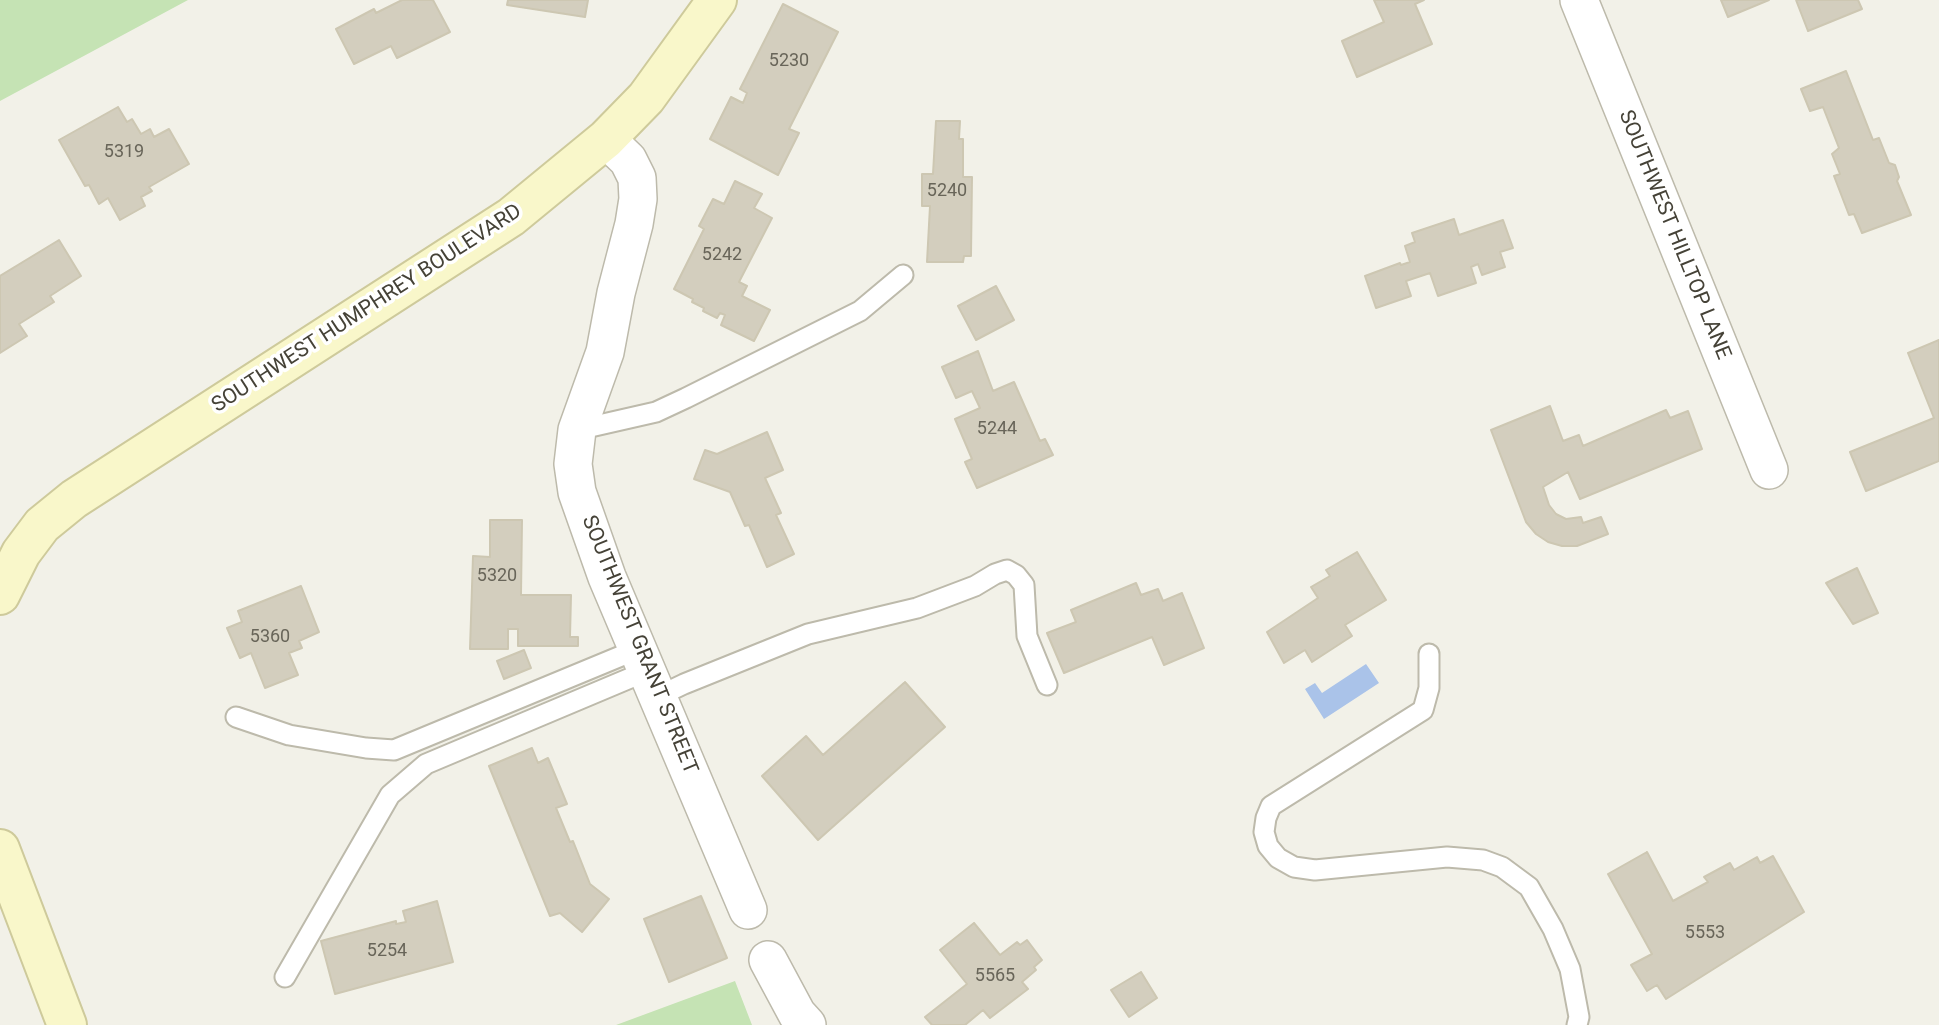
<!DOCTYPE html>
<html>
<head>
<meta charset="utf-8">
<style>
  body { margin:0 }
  canvas { display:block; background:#f2f1e8 }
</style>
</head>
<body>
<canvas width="1939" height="1025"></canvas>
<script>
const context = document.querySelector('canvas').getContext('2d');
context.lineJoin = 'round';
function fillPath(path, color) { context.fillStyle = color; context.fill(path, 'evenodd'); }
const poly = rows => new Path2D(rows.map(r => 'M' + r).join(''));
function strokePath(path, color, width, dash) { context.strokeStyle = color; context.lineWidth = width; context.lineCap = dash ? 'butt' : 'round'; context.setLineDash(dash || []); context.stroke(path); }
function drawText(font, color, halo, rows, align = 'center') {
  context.font = font + ' Roboto,sans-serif'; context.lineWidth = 7; context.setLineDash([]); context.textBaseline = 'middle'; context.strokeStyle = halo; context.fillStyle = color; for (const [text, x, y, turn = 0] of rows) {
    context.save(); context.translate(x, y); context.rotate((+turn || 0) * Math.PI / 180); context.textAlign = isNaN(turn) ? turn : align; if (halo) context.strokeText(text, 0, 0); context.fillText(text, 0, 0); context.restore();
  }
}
const green = poly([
  [0,0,188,0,0,101],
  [735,981,752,1025,616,1025]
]);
const water = poly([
  [1366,664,1379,683,1324,719,1305,689,1315,683,1322,693]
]);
const building = poly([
  [402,0,433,0,450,32,397,58,391,46,354,64,336,29,374,9,376,13,402,0],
  [508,0,588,0,585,17,507,5,508,0],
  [1374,0,1424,0,1415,4,1432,44,1357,77,1342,41,1384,22,1374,0],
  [1721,0,1769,0,1728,17,1721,0],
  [1796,0,1858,0,1862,9,1808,31,1796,0],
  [783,4,838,32,789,129,799,133,778,175,710,139,731,97,743,103,747,93,740,89,783,4],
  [1846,71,1873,140,1879,138,1889,163,1895,165,1899,177,1897,181,1911,215,1862,233,1854,214,1849,215,1834,176,1840,174,1832,154,1839,148,1823,107,1810,111,1801,89,1846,71],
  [118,107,127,122,132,119,141,134,150,129,154,137,169,129,189,164,149,187,152,191,141,197,145,206,120,220,108,198,99,204,89,185,85,186,59,140,118,107],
  [936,121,960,121,959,139,963,139,963,177,972,177,971,256,964,256,963,262,927,262,930,206,922,206,922,174,933,174,936,121],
  [735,181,762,194,754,208,772,218,739,282,747,286,742,296,770,310,754,341,721,325,725,315,720,313,717,318,703,311,704,308,692,302,693,299,674,289,704,229,699,226,713,199,724,204,735,181],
  [1454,219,1459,235,1503,220,1513,248,1500,252,1505,267,1482,275,1478,264,1471,267,1476,283,1438,296,1430,273,1406,281,1411,296,1376,308,1365,276,1400,263,1401,265,1410,262,1405,246,1415,242,1412,233,1454,219],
  [59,240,81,276,50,296,54,302,19,324,27,336,0,353,0,276,59,240],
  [996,286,1014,320,976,340,958,306,996,286],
  [1939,340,1939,461,1866,491,1850,452,1934,418,1908,353,1939,340],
  [978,351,993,391,1014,382,1040,441,1045,439,1053,455,977,488,965,462,972,459,955,419,980,408,972,391,956,398,942,367,978,351],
  [1550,406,1563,441,1579,435,1583,446,1666,410,1670,418,1688,411,1702,449,1580,499,1568,472,1543,487,1549,505,1556,514,1566,519,1581,517,1583,523,1601,517,1608,534,1577,546,1562,546,1548,542,1536,534,1526,522,1491,430,1550,406],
  [767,432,783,470,765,478,781,513,776,515,794,554,767,567,749,525,745,526,730,492,694,479,705,450,717,454,767,432],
  [490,520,522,520,521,595,571,595,570,637,578,637,578,646,518,646,518,629,508,629,508,649,470,649,473,556,490,557,490,520],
  [1357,552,1386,600,1345,625,1352,636,1312,662,1305,650,1284,663,1267,632,1318,598,1311,587,1330,576,1326,570,1357,552],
  [1857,568,1878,613,1853,624,1826,583,1857,568],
  [1136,583,1141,595,1158,589,1163,601,1182,593,1204,648,1164,665,1152,637,1064,673,1047,633,1076,622,1071,610,1136,583],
  [301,586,319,632,299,641,302,648,289,653,298,675,265,688,251,653,240,658,227,628,242,622,238,611,301,586],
  [524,650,531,668,504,679,497,661,524,650],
  [905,682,945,727,818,840,762,776,806,736,823,755,905,682],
  [532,748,538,763,548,758,567,804,556,808,570,842,573,841,590,884,609,899,582,932,560,913,550,916,489,766,532,748],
  [1647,852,1673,901,1708,882,1704,877,1730,863,1734,870,1757,857,1760,863,1773,856,1804,912,1666,999,1657,985,1647,991,1631,965,1652,954,1608,874,1647,852],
  [701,896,727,958,669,982,644,919,701,896],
  [437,901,453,962,335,994,321,941,396,921,396,924,406,922,403,911,437,901],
  [974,923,1000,955,1017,942,1020,945,1027,940,1042,960,1034,967,1036,970,1022,982,1028,989,990,1018,983,1010,965,1025,932,1025,925,1017,967,984,940,950,974,923],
  [1141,972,1157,998,1129,1017,1111,990,1141,972]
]);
const service = poly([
  [577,430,656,412,686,398,860,311,903,275],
  [1429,654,1429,688,1423,710,1271,806,1266,818,1264,832,1268,846,1278,858,1294,867,1315,870,1447,857,1483,860,1502,867,1529,887,1553,929,1570,969,1579,1017,1577,1025],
  [659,696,684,684,808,634,917,608,975,586,995,574,1007,570,1016,575,1024,585,1027,636,1047,685],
  [236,717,289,735,366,748,394,750,638,649],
  [285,977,390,795,426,764,647,671]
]);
const minor = poly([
  [1579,0,1769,470],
  [606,139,628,160,637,178,638,199,634,224,616,293,605,352,577,430,573,464,577,492,607,577,748,910],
  [768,960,797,1014,807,1025]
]);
const secondary = poly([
  [0,595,21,553,42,525,74,499,511,217,606,139,646,98,717,0],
  [0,849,67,1025]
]);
const numberNames = [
  ["5230",789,61],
  ["5319",124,152],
  ["5240",947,191],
  ["5242",722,255],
  ["5244",997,429],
  ["5320",497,576],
  ["5360",270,637],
  ["5553",1705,933],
  ["5254",387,951],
  ["5565",995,976]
];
const streetNames = [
  ["SOUTHWEST HILLTOP LANE",1674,235,68],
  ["SOUTHWEST HUMPHREY BOULEVARD",367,309,-33],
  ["SOUTHWEST GRANT STREET",639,645,68]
];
fillPath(green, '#c5e3b4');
fillPath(water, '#aac3e9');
fillPath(building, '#d3cebe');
strokePath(building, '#cdc7b2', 2);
strokePath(service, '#bdbaab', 23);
strokePath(minor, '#bdbaab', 40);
strokePath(secondary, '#ceca9b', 42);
strokePath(service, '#fff', 19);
strokePath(minor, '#fff', 37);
strokePath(secondary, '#f9f7ca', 38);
drawText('18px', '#686559', null, numberNames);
drawText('21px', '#454237', '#fff', streetNames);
</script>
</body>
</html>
